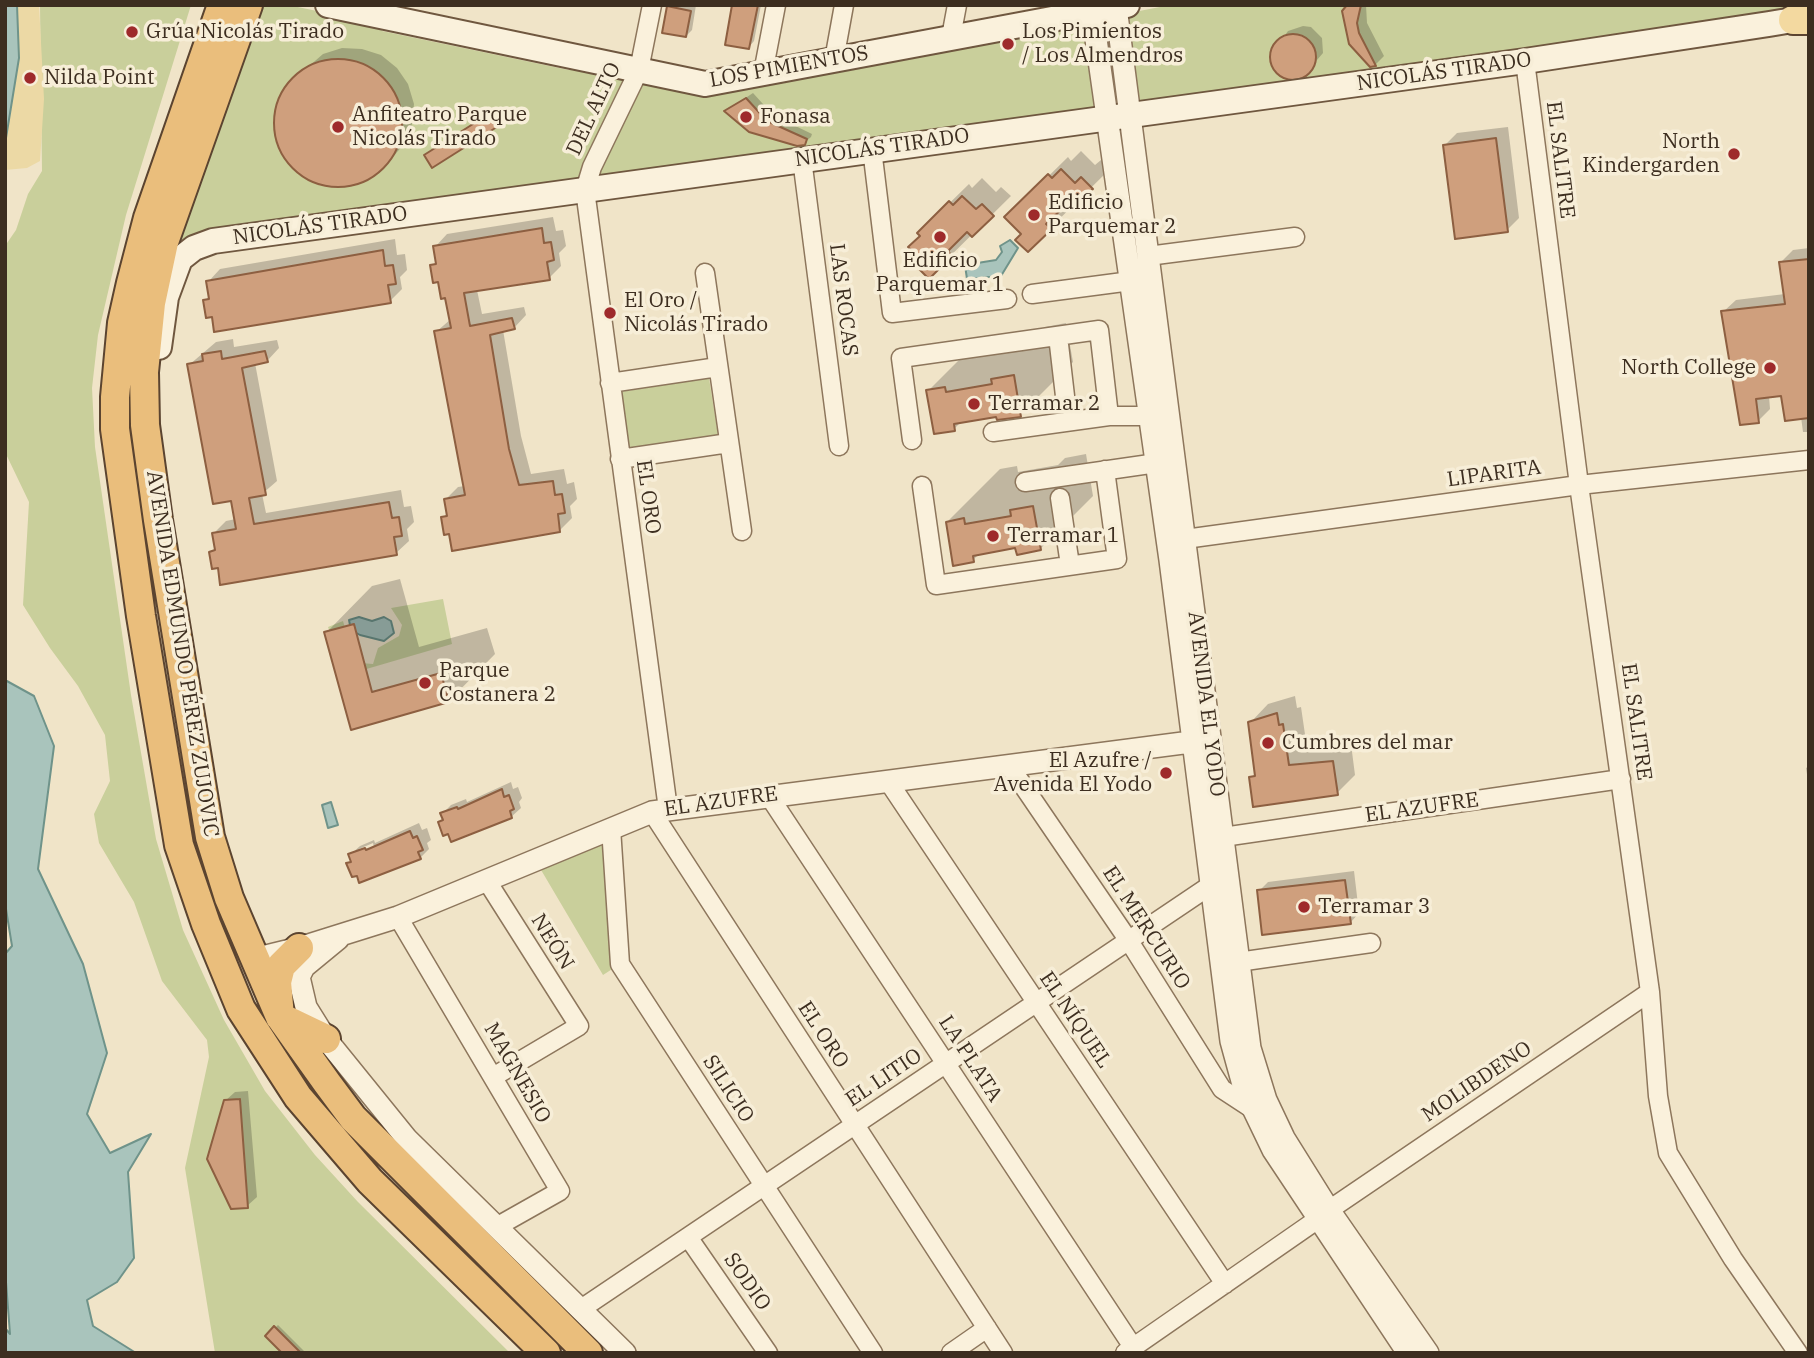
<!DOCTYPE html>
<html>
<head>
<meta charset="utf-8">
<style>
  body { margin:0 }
  #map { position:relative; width:1814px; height:1358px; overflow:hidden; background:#f0e4c8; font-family:"IBM Plex Serif",serif }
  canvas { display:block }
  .frame { position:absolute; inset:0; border:7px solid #3d2e20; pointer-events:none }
</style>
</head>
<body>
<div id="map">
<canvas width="1814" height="1358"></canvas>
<div class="frame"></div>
</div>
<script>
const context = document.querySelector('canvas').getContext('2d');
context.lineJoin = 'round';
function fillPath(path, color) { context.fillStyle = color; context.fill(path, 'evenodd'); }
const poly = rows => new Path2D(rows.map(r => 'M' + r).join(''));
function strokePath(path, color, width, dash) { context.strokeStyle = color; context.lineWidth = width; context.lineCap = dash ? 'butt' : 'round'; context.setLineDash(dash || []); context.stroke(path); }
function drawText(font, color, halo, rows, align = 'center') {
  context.font = font + ' "IBM Plex Serif",serif'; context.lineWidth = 7; context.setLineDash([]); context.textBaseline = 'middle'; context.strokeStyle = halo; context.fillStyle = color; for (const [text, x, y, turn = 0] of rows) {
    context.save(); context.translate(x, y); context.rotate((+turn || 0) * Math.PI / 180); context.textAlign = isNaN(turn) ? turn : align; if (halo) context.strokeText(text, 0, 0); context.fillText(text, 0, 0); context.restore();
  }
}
const green = poly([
  [40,5,191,5,126,215,98,335,92,388,95,447,131,695,156,839,183,930,224,1020,265,1091,315,1155,358,1202,510,1353,215,1353,185,1168,209,1057,207,1040,162,981,134,902,99,843,94,814,110,781,105,735,78,686,50,648,23,605,29,502,5,452,5,246,16,230,28,194,42,171],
  [260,5,288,5,380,24,382,31,569,70,585,67,651,82,1022,34,1170,5,1798,5,1779,13,182,241,179,237],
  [709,378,718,435,628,448,620,392],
  [443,599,452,644,346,675,328,627,343,621,353,655,361,663,373,664,378,648,399,636,402,625,391,608],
  [611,828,620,964,603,975,534,858]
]);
const sand = poly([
  [17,5,39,5,44,99,40,161,27,168,5,170,5,144,19,58]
]);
const water = poly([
  [5,5,17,5,19,58,5,144,5,5],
  [1010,240,1018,248,1001,276,967,279,965,265,996,260,1002,252,1000,246,1010,240],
  [359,617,372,621,384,617,391,621,394,633,384,641,360,635,351,630,349,620,359,617],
  [5,680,34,696,54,746,38,869,83,964,107,1053,87,1114,110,1153,151,1134,128,1172,134,1258,117,1282,87,1300,93,1326,136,1353,5,1353,5,1328,10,1334,5,1269,5,954,12,946,5,903,5,680],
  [331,802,338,825,328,828,322,805,331,802]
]);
const shadow = poly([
  [670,5,696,5,692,30,686,36,669,7],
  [734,5,761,5,754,41,749,47],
  [1349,5,1366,5,1367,23,1384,56,1375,65,1350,43],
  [1303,26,1311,27,1322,38,1323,53,1305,74,1285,77,1275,70,1271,55,1288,31],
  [342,48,362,49,381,55,397,68,408,84,414,104,412,124,405,143,391,159,378,172,359,182,339,186,318,183,299,173,285,157,277,138,275,117,281,97,293,80,323,54],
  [753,93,773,115,812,134,811,137,804,143,726,111],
  [498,107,505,118,499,123,433,166,426,155,432,150],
  [1508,127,1519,218,1507,230,1445,145,1457,133],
  [1081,151,1095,165,1101,160,1110,169,1028,250,1023,234,1007,217,1068,157,1071,161],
  [982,178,996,192,1001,187,1011,196,929,277,919,233,969,184,972,188],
  [553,217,556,231,563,230,566,246,559,253,561,266,549,278,477,290,482,314,524,307,526,315,514,328,503,330,521,436,531,474,564,469,567,484,574,482,577,499,570,506,572,518,560,530,451,532,443,518,448,512,446,499,458,487,465,486,436,332,451,319,447,296,432,266,437,261,435,247,447,234],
  [395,239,397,255,405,254,407,270,400,277,402,289,390,301,213,314,205,301,210,295,208,282,220,269],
  [1809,248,1809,432,1803,432,1801,417,1783,394,1769,396,1770,409,1758,421,1723,312,1736,300,1785,294,1781,262,1793,250],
  [1066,323,1073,362,1020,415,998,415,962,421,954,429,928,391,981,338,997,335,998,340,1038,333,1045,327],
  [233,339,234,347,277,340,279,348,267,361,255,363,277,481,262,494,266,513,401,490,404,507,411,506,414,522,407,529,409,541,396,553,219,566,211,552,216,547,214,533,226,521,236,519,189,365,216,342],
  [1086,454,1093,496,1040,549,1017,546,981,552,973,560,947,522,1000,469,1017,466,1018,472,1058,465,1065,458],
  [400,579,419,647,487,628,495,654,449,701,352,727,326,633,372,586],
  [1295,696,1297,708,1301,707,1307,748,1351,744,1355,775,1337,793,1251,778,1257,772,1250,723,1268,704],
  [1809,766,1809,787,1806,768],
  [511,782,513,789,518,787,522,798,519,802,521,808,511,817,440,822,444,819,442,814,451,805,466,799,467,802],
  [419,823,422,830,427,828,431,840,427,843,429,849,420,858,349,864,352,860,350,855,360,846,374,840,375,843],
  [373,843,374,847,359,852,359,849],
  [1354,871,1359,913,1350,923,1259,891,1268,882],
  [248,1091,257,1197,247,1206,225,1101,235,1092],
  [278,1325,306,1353,284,1353,267,1336]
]);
const building = poly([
  [732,5,758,5,749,49,725,45,732,5],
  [1347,5,1361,5,1357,23,1359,33,1376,66,1370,67,1349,44,1342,11,1347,5],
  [667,6,691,11,686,37,662,33,667,6],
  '1270 57a23 23 0 1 1 46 0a23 23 0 1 1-46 0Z',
  '274 123a64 64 0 1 1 128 0a64 64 0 1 1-128 0Z',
  [746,98,767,121,807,139,805,145,797,146,749,132,724,111,746,98],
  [492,112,500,125,432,168,424,155,492,112],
  [1496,138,1508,232,1455,239,1443,145,1496,138],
  [1061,169,1075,183,1081,177,1093,189,1071,210,1066,205,1046,224,1052,229,1028,252,1015,240,1021,234,1004,217,1048,174,1052,178,1061,169],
  [962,196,976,209,982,204,994,216,972,237,967,232,948,251,952,256,929,279,916,266,922,260,908,247,920,236,917,233,949,201,953,205,962,196],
  [542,228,544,243,551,242,554,260,547,262,550,280,464,293,470,326,512,318,515,329,490,335,509,449,519,485,553,481,555,495,562,494,565,513,558,514,560,532,452,551,449,534,444,535,441,517,447,516,444,499,465,495,434,331,451,328,445,298,441,299,438,282,433,283,430,265,436,264,433,246,542,228],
  [383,250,385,266,393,265,396,284,388,285,391,303,214,332,212,317,206,318,203,300,209,299,206,281,383,250],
  [1809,259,1809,418,1785,421,1781,396,1756,399,1759,423,1740,425,1721,311,1785,304,1779,262,1809,259],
  [221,351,222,359,265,351,268,362,242,368,266,495,249,498,254,524,389,502,392,518,399,517,402,536,394,537,397,555,220,585,218,568,212,569,209,552,215,550,212,533,236,529,231,501,213,504,187,364,203,361,202,354,221,351],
  [1014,375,1021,417,997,420,996,417,954,424,955,431,934,434,926,390,945,387,946,392,992,384,991,379,1014,375],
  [1033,506,1041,550,1017,555,1015,548,973,556,974,562,953,566,946,522,964,518,965,524,1011,516,1010,510,1033,506],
  [354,624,372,692,441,673,449,702,351,730,324,632,354,624],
  [1277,713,1279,725,1283,724,1289,765,1333,761,1338,795,1253,807,1249,777,1255,776,1248,722,1277,713],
  [502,789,504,797,509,795,514,809,510,811,512,818,451,842,448,834,443,836,438,822,443,820,440,813,457,807,458,809,502,789],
  [410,831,413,838,417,836,423,850,418,852,421,859,359,883,357,876,352,877,346,863,351,862,348,854,365,848,366,850,410,831],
  [1345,880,1351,924,1262,935,1257,890,1345,880],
  [240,1099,248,1208,231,1209,207,1159,224,1100,240,1099],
  [274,1326,301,1353,282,1353,265,1336,274,1326]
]);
const minor = poly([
  [652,5,639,70,592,167,585,190,668,809],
  [951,37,957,5],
  [834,60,844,5],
  [1525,61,1579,485,1650,992,1658,1096,1668,1153,1733,1259,1798,1353],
  [763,73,776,5],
  [872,149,892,313,1007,299],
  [802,159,839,446],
  [1148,256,1295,237],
  [705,273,742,531],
  [1032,294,1131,281],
  [1058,336,1065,396],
  [610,383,718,367],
  [1109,416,1150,416],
  [912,440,901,358,1099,330,1109,416,993,432],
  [620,459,729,443],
  [1025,482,1157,463],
  [922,486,936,585,1117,559,1105,470],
  [1060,498,1070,565],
  [1185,539,1579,485,1809,460],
  [1009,765,1129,941,1222,1089,1251,1108],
  [888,781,1225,1284],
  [769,796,1133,1347],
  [652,812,1003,1353],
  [611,828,620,964,873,1353],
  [1223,837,1621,779],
  [487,881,579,1026,493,1077],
  [398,917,560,1191,498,1226],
  [1238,962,1371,943],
  [1329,1210,1650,992],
  [688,1237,768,1353],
  [581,1309,1211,885],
  [951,1353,987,1328],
  [1125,1353,1318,1219]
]);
const tertiary = poly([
  [1116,7,1250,1048,1266,1100,1284,1138,1329,1210,1428,1353],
  [1092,11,1170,560,1231,1041,1245,1092,1273,1150,1408,1353],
  [338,939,304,967,299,977,306,1007,326,1039,407,1139,625,1353],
  [254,959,299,948,398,917,652,812,1206,740]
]);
const secondary = poly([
  [328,5,705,84,1127,5],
  [159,347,166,297,180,259,194,248,213,241,1525,61,1769,24,1793,20,1809,13]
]);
const primary = poly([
  [1793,20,1809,20]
]);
const trunk = poly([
  [222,5,148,218,131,283,122,323,115,397,115,429,141,616,179,845,206,924,241,1009,298,1097,370,1181,546,1353],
  [248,5,164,242,151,303,144,372,145,425,158,520,210,837,229,898,280,1017,327,1083,353,1118,588,1353],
  [299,948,281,966,277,982,280,1017,326,1039]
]);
const markers = [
  [132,32,7,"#9e2a2b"],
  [1008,44,7,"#9e2a2b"],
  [30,78,7,"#9e2a2b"],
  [746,117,7,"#9e2a2b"],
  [338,127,7,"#9e2a2b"],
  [1734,154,7,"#9e2a2b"],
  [1034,215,7,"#9e2a2b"],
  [940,237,7,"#9e2a2b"],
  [610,313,7,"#9e2a2b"],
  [1770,368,7,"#9e2a2b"],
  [974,404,7,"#9e2a2b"],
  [993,536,7,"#9e2a2b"],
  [425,683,7,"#9e2a2b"],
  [1268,743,7,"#9e2a2b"],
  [1166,773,7,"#9e2a2b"],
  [1304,907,7,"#9e2a2b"]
];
const poiNames = [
  ["Grúa Nicolás Tirado",146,32],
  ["Los Pimientos",1022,32],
  ["/ Los Almendros",1022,56],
  ["Nilda Point",44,78],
  ["Anfiteatro Parque",352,115],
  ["Nicolás Tirado",352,139],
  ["Fonasa",760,117],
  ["North",1720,142,"right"],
  ["Kindergarden",1720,166,"right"],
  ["Edificio",1048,203],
  ["Parquemar 2",1048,227],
  ["Edificio",940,261,"center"],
  ["Parquemar 1",940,285,"center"],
  ["El Oro /",624,301],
  ["Nicolás Tirado",624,325],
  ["North College",1756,368,"right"],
  ["Terramar 2",988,404],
  ["Terramar 1",1007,536],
  ["Parque",439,671],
  ["Costanera 2",439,695],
  ["Cumbres del mar",1282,743],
  ["El Azufre /",1152,761,"right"],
  ["Avenida El Yodo",1152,785,"right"],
  ["Terramar 3",1318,907]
];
const streetNames = [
  ["LOS PIMIENTOS",789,67,-10],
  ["NICOLÁS TIRADO",1444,72,-8],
  ["DEL ALTO",594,109,-65],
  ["NICOLÁS TIRADO",882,148,-8],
  ["EL SALITRE",1560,160,83],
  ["NICOLÁS TIRADO",320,226,-8],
  ["LAS ROCAS",843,300,83],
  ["LIPARITA",1494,474,-8],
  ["EL ORO",648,497,82],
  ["AVENIDA EDMUNDO PÉREZ ZUJOVIC",182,654,81],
  ["AVENIDA EL YODO",1206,704,83],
  ["EL SALITRE",1636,722,82],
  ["EL AZUFRE",721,802,-8],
  ["EL AZUFRE",1422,808,-8],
  ["EL MERCURIO",1146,928,57],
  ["NEÓN",552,942,58],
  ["EL NÍQUEL",1075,1020,56],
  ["EL ORO",823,1035,57],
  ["LA PLATA",970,1059,57],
  ["MAGNESIO",517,1073,60],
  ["EL LITIO",884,1078,-34],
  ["MOLIBDENO",1477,1082,-34],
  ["SILICIO",728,1089,57],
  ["SODIO",747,1282,55]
];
fillPath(green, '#c9cf9b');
fillPath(sand, '#ecd9a5');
fillPath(water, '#a9c4bc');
strokePath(water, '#6f938a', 2);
fillPath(shadow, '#0003');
fillPath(building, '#cf9f7d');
strokePath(building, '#8d5f41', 2);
strokePath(minor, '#8d765c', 21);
strokePath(tertiary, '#8d765c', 24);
strokePath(secondary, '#6f573f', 28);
strokePath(primary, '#5b4430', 32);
strokePath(trunk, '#5b4430', 32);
strokePath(minor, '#faf1dc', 18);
strokePath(tertiary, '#faf1dc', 21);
strokePath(secondary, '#faf1dc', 24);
strokePath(primary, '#f3d9a0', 28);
strokePath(trunk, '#eabe7c', 28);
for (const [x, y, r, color] of markers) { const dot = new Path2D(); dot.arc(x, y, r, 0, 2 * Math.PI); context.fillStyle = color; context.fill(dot); strokePath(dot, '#f7eed8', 2.5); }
drawText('21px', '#3d2e20', '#f7eed8', poiNames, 'left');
drawText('21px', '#3d2e20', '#f7eed8', streetNames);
</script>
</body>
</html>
